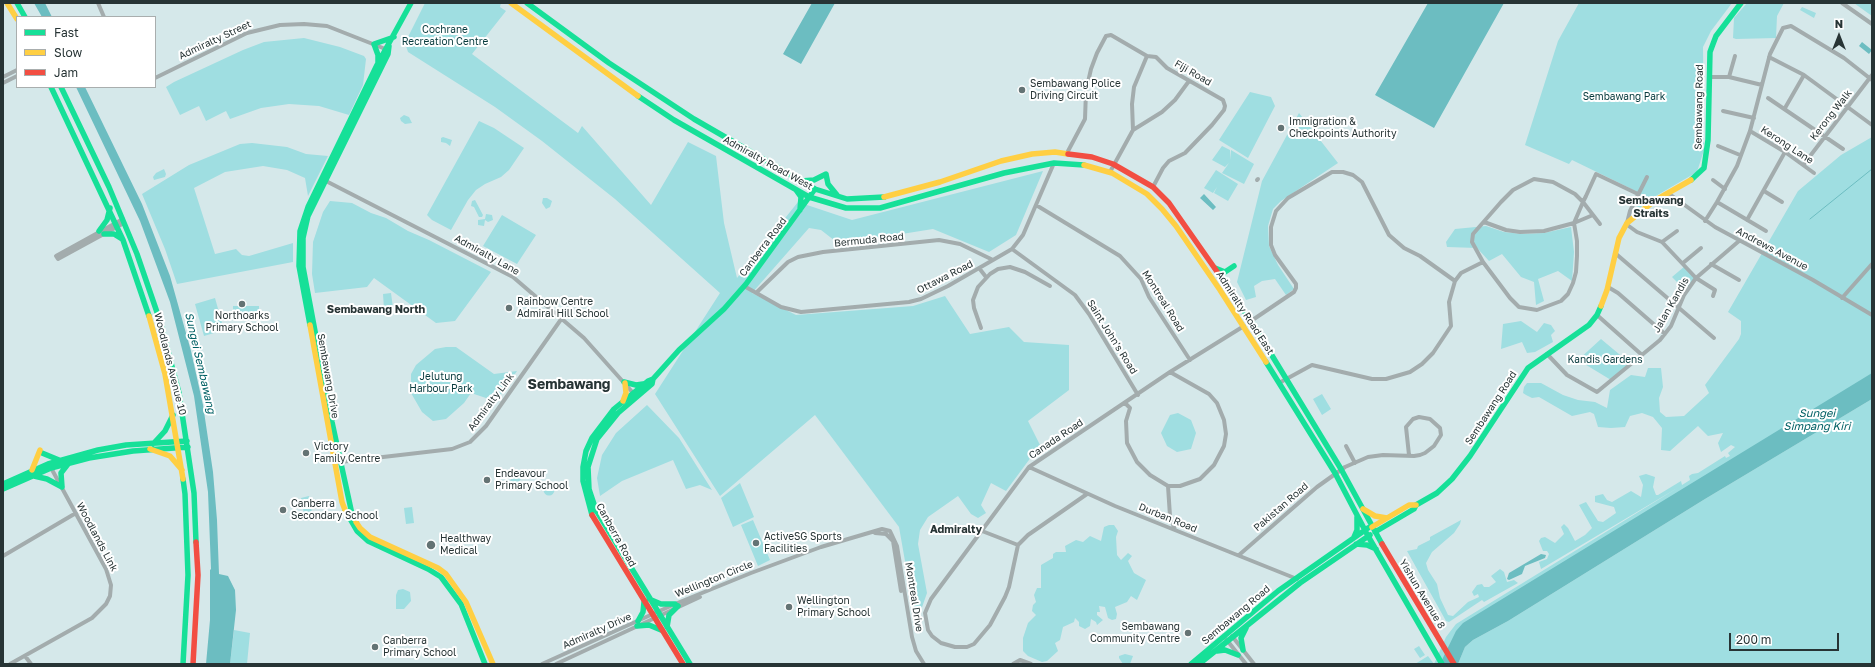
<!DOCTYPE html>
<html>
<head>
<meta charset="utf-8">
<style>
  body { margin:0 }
  #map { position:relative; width:1875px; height:667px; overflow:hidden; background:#d5e8ea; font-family:"Golos Text",sans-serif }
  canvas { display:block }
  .frame { position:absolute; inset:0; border:4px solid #273435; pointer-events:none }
  .legend { position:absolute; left:16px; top:16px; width:140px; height:72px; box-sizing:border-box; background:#fff; border:1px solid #a9aeae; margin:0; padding:5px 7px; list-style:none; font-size:12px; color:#273435 }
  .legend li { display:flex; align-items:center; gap:8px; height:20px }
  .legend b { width:20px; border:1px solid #a9aeae }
  .north { position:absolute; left:1819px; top:16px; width:40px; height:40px; -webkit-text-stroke:3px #fff; paint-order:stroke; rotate:0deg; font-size:11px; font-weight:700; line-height:16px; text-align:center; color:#273435 }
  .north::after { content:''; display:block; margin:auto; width:14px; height:18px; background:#273435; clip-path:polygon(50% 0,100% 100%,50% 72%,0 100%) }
  .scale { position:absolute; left:1729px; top:633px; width:110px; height:18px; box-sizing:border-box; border:2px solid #273435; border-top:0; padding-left:5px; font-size:12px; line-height:14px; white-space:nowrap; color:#273435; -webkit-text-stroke:3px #fff; paint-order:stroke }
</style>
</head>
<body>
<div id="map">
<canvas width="1875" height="667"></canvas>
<div class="frame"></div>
<ul class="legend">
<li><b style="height:5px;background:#16e098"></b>Fast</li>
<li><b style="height:5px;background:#ffcf43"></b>Slow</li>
<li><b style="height:5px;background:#f24e42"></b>Jam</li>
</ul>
<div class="north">N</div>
<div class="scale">200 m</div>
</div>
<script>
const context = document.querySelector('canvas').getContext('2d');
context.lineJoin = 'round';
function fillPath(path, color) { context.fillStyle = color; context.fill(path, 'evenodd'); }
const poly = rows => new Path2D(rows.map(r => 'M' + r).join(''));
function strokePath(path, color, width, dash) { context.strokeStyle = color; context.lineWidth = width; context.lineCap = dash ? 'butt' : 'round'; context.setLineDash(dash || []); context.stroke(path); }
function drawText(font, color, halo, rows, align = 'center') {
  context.font = font + ' "Golos Text",sans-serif'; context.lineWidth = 4; context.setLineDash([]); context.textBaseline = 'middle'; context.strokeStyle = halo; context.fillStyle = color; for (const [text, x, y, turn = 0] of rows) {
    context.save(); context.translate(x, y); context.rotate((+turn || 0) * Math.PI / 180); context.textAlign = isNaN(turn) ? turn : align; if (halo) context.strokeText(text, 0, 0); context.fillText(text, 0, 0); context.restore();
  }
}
const green = poly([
  [425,3,501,3,500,7,506,11,472,54,578,133,582,126,651,205,688,142,716,156,724,223,737,278,798,202,852,220,1043,171,1016,235,989,252,933,229,839,244,821,230,809,228,752,293,796,315,913,306,945,296,970,334,1009,327,1024,342,1069,345,1069,390,1028,421,1040,445,1006,491,991,483,981,505,986,513,978,518,971,514,958,496,928,517,920,530,918,544,927,593,920,613,915,618,899,527,815,415,720,496,655,394,720,293,615,199,542,141,495,107,408,52,405,43],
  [1579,3,1732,3,1711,31,1703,47,1704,150,1697,172,1649,200,1640,208,1635,205,1640,193,1572,160,1569,164,1525,145,1558,41],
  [1747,3,1784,3,1777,16,1776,38,1736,39,1733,38,1734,18],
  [1854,3,1872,3,1872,16,1858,6],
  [1802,7,1816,13,1814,18,1800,10],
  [304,38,340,47,364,56,366,59,363,85,349,115,319,106,289,104,261,108,230,119,226,111,206,121,199,106,180,115,166,87,174,82,243,50,264,42],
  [1250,92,1271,97,1275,106,1248,158,1219,140],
  [1299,113,1338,163,1281,201,1273,209,1268,226,1269,246,1278,265,1294,289,1286,295,1275,279,1262,281,1254,286,1256,297,1246,300,1237,282,1262,181],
  [404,115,409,117,412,123,405,124,401,121,400,118],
  [479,121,494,128,524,148,509,170,501,177,485,184,476,190,468,200,451,230,432,220,427,215],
  [443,137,452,140,450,146,446,143,441,142,441,138],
  [1872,137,1872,386,1461,633,1448,664,1415,664,1428,656,1434,664,1446,637,1456,624,1679,487,1541,569,1539,562,1547,559,1549,554,1547,551,1543,551,1539,541,1541,538,1545,537,1555,543,1564,534,1561,527,1564,524,1568,528,1575,541,1585,535,1592,528,1579,505,1586,502,1598,521,1603,522,1616,513,1614,507,1595,502,1595,496,1603,494,1607,500,1612,502,1631,491,1641,497,1643,485,1639,476,1646,474,1655,477,1653,487,1656,495,1658,495,1681,481,1682,485,1690,480,1689,476,1692,474,1698,473,1725,456,1726,458,1730,456,1728,453,1735,447,1731,445,1721,452,1718,443,1723,433,1708,436,1698,426,1670,451,1661,450,1662,428,1653,417,1642,413,1630,416,1625,427,1611,428,1598,427,1594,414,1590,412,1572,416,1539,397,1532,398,1526,395,1523,393,1524,387,1527,383,1541,383,1563,395,1578,400,1595,402,1607,408,1610,390,1631,375,1645,377,1648,368,1661,368,1663,387,1659,398,1660,412,1666,417,1684,416,1709,393,1705,385,1739,339,1741,334,1741,321,1728,312,1798,191,1841,155],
  [252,143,287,147,306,154,328,156,308,196,305,178,287,170,263,166,225,172,194,188,215,254,236,249,242,255,249,256,293,243,293,262,177,284,165,249,142,194,189,165,240,144],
  [1222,146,1230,150,1231,160,1231,150,1254,164,1244,184,1222,173,1229,163,1225,167,1212,160],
  [164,169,166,174,165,177,154,180,153,177,156,173],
  [1216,170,1238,184,1228,201,1214,193,1217,187,1213,193,1204,188],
  [543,198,547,198,552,201,550,207,546,209,542,203],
  [475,200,483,215,482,217,479,217,474,207,471,206,472,201],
  [330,201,352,203,371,213,386,218,408,231,429,240,491,272,455,321,436,323,374,278,367,287,315,293,312,274,313,242,323,212],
  [486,214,492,215,493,220,488,222,485,220,484,226,478,225,478,220,485,219],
  [502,215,536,235,517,264,483,246],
  [1486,226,1504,232,1522,234,1544,233,1571,227,1574,252,1572,281,1558,271,1538,279,1544,301,1536,305,1534,282,1521,277,1502,254,1489,261,1477,248,1447,247,1446,242,1455,229],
  [1685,266,1696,278,1686,291,1672,277],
  [391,293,393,308,384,309,383,294],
  [215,298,224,330,204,336,195,304],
  [233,306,259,306,259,314,233,314],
  [1521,321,1537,332,1544,323,1551,325,1555,331,1551,335,1553,342,1535,352,1527,353,1522,342,1501,349,1503,324],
  [1601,339,1631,364,1611,380,1578,360],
  [446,347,456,347,494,374,517,371,491,409,486,398,471,393,464,403,446,419,433,421,422,412,411,393,411,374,416,365,435,349],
  [1322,394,1331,409,1322,415,1313,399],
  [1872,399,1872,664,1458,664,1465,647,1473,640,1508,621,1705,499],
  [647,405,679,438,712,490,700,485,686,489,673,460,622,481,600,496,597,478,602,455,616,433],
  [1178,413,1191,420,1196,433,1191,449,1177,452,1167,446,1161,433,1170,415],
  [518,469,525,473,516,486,510,481],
  [740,483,754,517,733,527,721,498],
  '543.5 490a5.5 5.5 0 1 1 11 0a5.5 5.5 0 1 1-11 0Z',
  [309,496,312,513,304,514,301,498],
  [412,507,414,523,406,524,404,508],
  [753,520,770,560,758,566,741,525],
  [1461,520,1460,524,1454,533,1432,552,1426,563,1428,570,1437,584,1440,598,1448,615,1453,616,1468,602,1479,597,1478,594,1474,596,1472,592,1477,585,1482,584,1484,587,1489,587,1496,582,1491,576,1500,569,1504,572,1507,582,1514,580,1518,583,1484,602,1482,600,1449,622,1446,621,1407,551,1417,549,1418,546,1430,540,1430,537],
  [1109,525,1114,525,1118,531,1116,537,1117,555,1121,560,1128,553,1132,556,1128,561,1134,573,1146,580,1137,600,1131,596,1127,602,1115,607,1117,614,1116,619,1112,620,1108,618,1105,607,1099,606,1100,612,1097,612,1097,615,1103,620,1097,625,1096,622,1091,619,1090,626,1085,629,1079,626,1079,622,1075,618,1074,622,1063,627,1060,640,1055,643,1058,651,1047,661,1042,662,1028,656,1023,651,1023,638,1028,623,1036,615,1032,611,1033,605,1036,602,1034,595,1037,588,1041,588,1041,565,1053,558,1053,554,1056,552,1066,552,1065,546,1076,540,1083,542,1090,536,1101,541,1104,527],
  [403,589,410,592,411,601,404,609,396,609,396,595,398,590],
  [234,630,250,633,247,664,230,664],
  [1419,646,1425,655,1420,658,1414,649],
  [1125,654,1133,656,1130,664,1123,664,1119,658,1119,656]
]);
const water = poly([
  [34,3,45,3,52,17,42,17],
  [812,3,835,3,801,64,783,54],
  [1428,3,1504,3,1434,128,1375,95],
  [1862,42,1872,50,1869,54,1859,46],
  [76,87,85,87,142,204,170,276,191,351,203,405,213,472,217,520,219,574,228,576,235,590,236,610,230,664,206,664,210,620,210,570,211,569,208,492,194,396,170,302,140,221],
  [1204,194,1216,207,1213,210,1200,198],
  [1872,373,1872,399,1705,499,1508,621,1473,640,1465,647,1458,664,1440,664,1456,631,1463,623],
  [1541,554,1546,555,1545,558,1525,566,1522,574,1509,580,1507,579,1509,573]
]);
const stream = poly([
  [1810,219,1872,169]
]);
const street = poly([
  [98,3,104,17],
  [1842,3,1872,24],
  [1769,57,1804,75,1872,125],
  [3,77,17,70],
  [1709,77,1729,77,1762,85],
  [1729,77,1735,56],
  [155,78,247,33,280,25,304,24,327,26,388,50],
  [3,83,17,76],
  [1768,98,1843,149],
  [1785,108,1804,75],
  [1723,111,1754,118],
  [1133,130,1162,112,1175,100,1189,81],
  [1750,131,1785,152,1814,173],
  [1718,146,1740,155],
  [1067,153,1085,119,1086,91,1091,69,1097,53,1106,36,1111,35,1147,56,1156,57,1167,68,1223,100,1225,106,1224,110,1212,125,1185,153,1169,161,1163,168,1153,187],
  [1804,164,1872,75],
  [1110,172,1133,130,1132,104,1134,87,1147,56],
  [324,180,513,277,584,338,634,394],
  [1257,180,1258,179],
  [1713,180,1725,189],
  [1764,191,1782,202],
  [1668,193,1715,227,1813,280,1872,315],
  [1717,202,1766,231],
  [1036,205,1120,256,1141,279,1149,297,1190,360],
  [123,219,56,256,58,259,124,223],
  [1747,220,1785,152],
  [1705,221,1717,202,1737,166,1750,131,1770,54,1783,28,1791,26,1844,58,1872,80],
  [1484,222,1506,230,1520,232,1544,231,1574,223,1593,215],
  [1627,223,1630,211,1647,177],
  [1600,224,1583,202,1575,194,1553,182,1534,179,1513,190,1501,202,1473,234,1472,242,1483,262,1510,298,1519,307,1537,310,1561,301,1568,294,1573,283,1576,272,1577,256,1577,241,1574,223,1583,202,1586,196,1596,174,1638,194],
  [1626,224,1637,232,1662,242,1696,278,1715,290,1713,296],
  [1662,242,1677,231],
  [1012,249,1075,295,1089,314,1138,395],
  [1615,253,1714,338],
  [1683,263,1701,248],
  [1711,264,1739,280],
  [979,268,986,277],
  [744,286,781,307,801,312,909,302,921,299,948,286,1012,249,1023,235,1054,163],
  [1608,287,1618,293,1665,334],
  [757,292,788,262,798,257,823,252,939,240,960,244,993,260],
  [1842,298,1872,264],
  [1597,315,1642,355],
  [1251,321,1294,292,1296,288,1296,284,1275,255,1271,245,1271,227,1276,211,1288,198,1332,172,1343,172,1353,175,1362,182,1389,235,1404,248,1420,256,1455,281],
  [981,328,974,308,973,300,978,287,990,274,998,269,1010,267,1025,272,1050,286],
  [1547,354,1567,375,1597,392,1660,340,1671,326,1684,295,1696,278,1739,241],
  [1279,383,1312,365,1372,379,1386,379,1410,372,1422,364,1433,353,1451,326,1449,302,1455,281,1461,273,1483,262],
  [1125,403,1130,408,1126,421,1127,443,1137,462,1150,475,1168,486,1180,486,1200,479,1214,465,1224,446,1226,434,1224,420,1217,403,1209,394,1170,372],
  [1346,446,1355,463],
  [340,462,452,449,470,442,486,426,562,318],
  [1029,467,1115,506,1297,579],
  [1168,486,1170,516,1175,530],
  [1087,494,1028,535,1018,545,1009,587,1005,597,990,625,974,644,967,647,955,647,941,643,932,636,928,630,925,613,931,599,1029,467,1170,372,1244,326],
  [982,531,1018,545],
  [875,533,886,534,893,541,901,591],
  [1239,555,1317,487,1345,467,1368,457,1383,455,1414,456,1420,455,1425,453,1434,446,1441,435,1440,428,1430,419,1419,417,1413,419,1406,427,1409,455],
  [3,556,76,513],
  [1232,636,1254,664],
  [1226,639,1246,664],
  [25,656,31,664],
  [10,664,92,618,106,604,110,596,111,585,106,569,50,466],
  [542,664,675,604,751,573,821,547,882,529,890,531,897,546,912,637,916,651,924,664],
  [556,664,700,597],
  [1013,664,1020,660,1031,664]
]);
const fast = poly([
  [17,3,25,17],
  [527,3,609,63,694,119,815,189,847,199,884,197],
  [378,63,378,55,374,44,394,37],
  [51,87,123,240,149,316],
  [61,87,109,187,137,254,160,321,179,393,194,493,196,542],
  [638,96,674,120,809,197,846,208,880,208,1004,173,1054,163,1084,165],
  [1691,180,1704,168,1708,140,1710,52,1716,36,1741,3],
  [801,181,814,180,826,174,828,184,837,195],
  [796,190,801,197,800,210],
  [99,231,107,220,110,208],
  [104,234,114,234,122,239],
  [1215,268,1225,272,1234,266],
  [1218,273,1251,321,1341,469,1382,544],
  [310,325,299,266,300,231,308,207,377,65,411,3],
  [1266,362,1335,473,1368,536,1442,664],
  [653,379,652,384,618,413,597,439,588,467,589,489,596,510,690,664],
  [624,382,636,385,643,384],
  [153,444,165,431,173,415],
  [42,453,59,460],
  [34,476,47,479,62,487],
  [183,479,185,494,188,575,183,664],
  [3,484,48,464,98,450,126,445,187,441],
  [62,487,61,473,68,464],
  [3,489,51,468,89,458,133,451,188,447],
  [345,510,357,531,368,541,428,569,441,577,461,604,485,664],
  [592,515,583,481,583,467,586,451,592,438,614,409,648,381,653,379,679,350,724,309,746,284,815,189],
  [356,522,352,514,332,422,303,267,303,238,308,216,388,54,389,46],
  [1375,532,1414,509,1416,505,1437,493,1452,479,1470,456,1528,368,1589,325,1597,315,1601,306],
  [1354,537,1357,530,1357,517],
  [1356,544,1367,545,1376,549],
  [649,599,661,604,675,604],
  [638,621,643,612,644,602],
  [637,626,649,625,661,630],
  [667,627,669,615,678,606],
  [1243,650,1241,638,1246,628],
  [1217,651,1225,650,1238,655],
  [1191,664,1278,591,1368,528],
  [1199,664,1300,583,1370,535]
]);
const slow = poly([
  [7,3,17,19],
  [511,3,638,96],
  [1084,165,1112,173,1147,194,1162,209,1176,226,1220,290,1266,362],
  [884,197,940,182,1001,161,1032,154,1055,152,1068,154],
  [1601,306,1607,290,1619,238,1627,223,1654,201,1691,180],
  [149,316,165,374,183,479],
  [310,325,342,502,345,510],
  [623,401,626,393,625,383],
  [150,449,170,456,182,470],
  [32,470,40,450],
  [1363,509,1375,516,1387,518],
  [356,522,360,528,370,537,438,568,446,574,466,602,493,664],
  [1372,527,1409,505,1416,505]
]);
const jam = poly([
  [1068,154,1092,157,1113,164,1153,187,1169,203,1218,273],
  [592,515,683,664],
  [1382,544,1454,664],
  [193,664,198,575,196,542]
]);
const markers = [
  [1022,90,4,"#647374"],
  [1281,128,4,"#647374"],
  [242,304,4,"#647374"],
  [509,308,4,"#647374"],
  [306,453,4,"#647374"],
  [487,480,4,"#647374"],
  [283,510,4,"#647374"],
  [756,543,4,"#647374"],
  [431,545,5,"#647374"],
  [789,607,4,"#647374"],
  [1188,633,4,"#647374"],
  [375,647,4,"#647374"]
];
const parkNames = [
  ["Cochrane",445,30],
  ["Recreation Centre",445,42],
  ["Sembawang Park",1624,97],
  ["Kandis Gardens",1605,360],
  ["Jelutung",441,377],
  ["Harbour Park",441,389]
];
const streetNames = [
  ["Admiralty Street",215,40,-25],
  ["Fiji Road",1193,73,30],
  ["Sembawang Road",1699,107,-89],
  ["Kerong Walk",1831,115,-52],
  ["Kerong Lane",1787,145,33],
  ["Admiralty Road West",768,163,29],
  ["Bermuda Road",869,240,-6],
  ["Canberra Road",763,247,-53],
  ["Andrews Avenue",1772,249,28],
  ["Admiralty Lane",487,255,29],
  ["Ottawa Road",945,277,-27],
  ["Montreal Road",1163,301,58],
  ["Jalan Kandis",1671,305,-60],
  ["Admiralty Road East",1245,313,57],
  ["Saint John's Road",1112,337,58],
  ["Woodlands Avenue 10",170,364,76],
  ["Sembawang Drive",328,376,80],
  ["Admiralty Link",491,402,-53],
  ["Sembawang Road",1491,408,-57],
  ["Canada Road",1056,439,-34],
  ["Pakistan Road",1281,507,-41],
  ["Durban Road",1168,518,22],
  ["Canberra Road",616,535,61],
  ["Woodlands Link",97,537,62],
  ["Wellington Circle",714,579,-22],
  ["Yishun Avenue 8",1422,594,59],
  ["Montreal Drive",914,597,81],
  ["Sembawang Road",1236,615,-40],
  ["Admiralty Drive",597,631,-24]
];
const poiNames = [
  ["Sembawang Police",1030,84],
  ["Driving Circuit",1030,96],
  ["Immigration &",1289,122],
  ["Checkpoints Authority",1289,134],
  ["Rainbow Centre",517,302],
  ["Admiral Hill School",517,314],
  ["Northoarks",242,316,"center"],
  ["Primary School",242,328,"center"],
  ["Victory",314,447],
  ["Family Centre",314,459],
  ["Endeavour",495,474],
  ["Primary School",495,486],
  ["Canberra",291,504],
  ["Secondary School",291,516],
  ["ActiveSG Sports",764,537],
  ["Facilities",764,549],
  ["Healthway",440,539],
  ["Medical",440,551],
  ["Wellington",797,601],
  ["Primary School",797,613],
  ["Sembawang",1180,627,"right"],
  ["Community Centre",1180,639,"right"],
  ["Canberra",383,641],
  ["Primary School",383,653]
];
const neighbourhoodNames = [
  ["Sembawang",1651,201],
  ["Straits",1651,214],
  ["Sembawang North",376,310],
  ["Admiralty",956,530]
];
const waterNames = [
  ["Sungei Sembawang",200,363,77],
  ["Sungei",1817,414],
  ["Simpang Kiri",1817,427]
];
const districtNames = [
  ["Sembawang",569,385]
];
fillPath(green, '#9fdee1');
fillPath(water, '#6cbdc1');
strokePath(stream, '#6cbdc1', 1);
strokePath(street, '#a3acad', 4);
strokePath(fast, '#16e098', 5.5);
strokePath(slow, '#ffcf43', 5.5);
strokePath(jam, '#f24e42', 5.5);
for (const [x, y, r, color] of markers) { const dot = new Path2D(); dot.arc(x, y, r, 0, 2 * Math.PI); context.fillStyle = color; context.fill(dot); strokePath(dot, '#fff', 1.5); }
drawText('10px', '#073a3d', '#fff', parkNames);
drawText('10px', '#273435', '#fff', streetNames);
drawText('10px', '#273435', '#fff', poiNames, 'left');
drawText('bold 11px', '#273435', '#fff', neighbourhoodNames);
drawText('italic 11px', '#006064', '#fff', waterNames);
drawText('bold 14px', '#273435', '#fff', districtNames);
</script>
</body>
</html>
